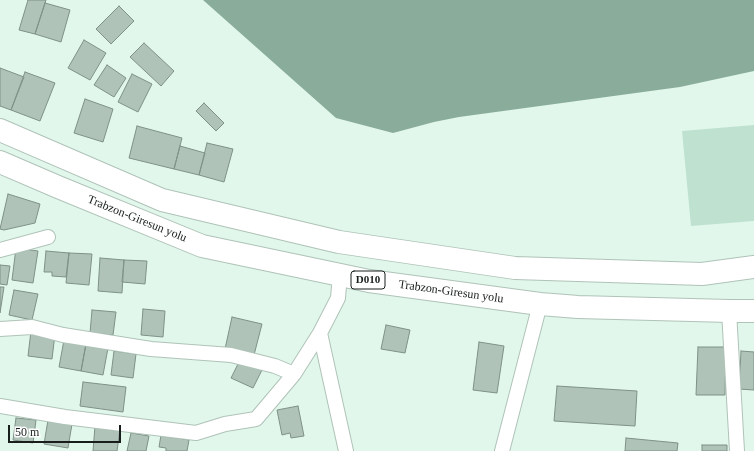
<!DOCTYPE html>
<html>
<head>
<meta charset="utf-8">
<style>
  body { margin:0 }
  #map { position:relative; width:754px; height:451px; overflow:hidden; background:#e2f7ec; font-family:Georgia,serif }
  canvas { display:block }
  .scale { position:absolute; left:8px; top:425px; width:113px; height:18px; box-sizing:border-box; border:2px solid #171e1b; border-top:0; padding-left:5px; font-size:12px; line-height:14px; white-space:nowrap; color:#171e1b; -webkit-text-stroke:3px #fefefe; paint-order:stroke }
</style>
</head>
<body>
<div id="map">
<canvas width="754" height="451"></canvas>
<div class="scale">50 m</div>
</div>
<script>
const context = document.querySelector('canvas').getContext('2d');
context.lineJoin = 'round';
function fillPath(path, color) { context.fillStyle = color; context.fill(path, 'evenodd'); }
const poly = rows => new Path2D(rows.map(r => 'M' + r).join(''));
function strokePath(path, color, width, dash) { context.strokeStyle = color; context.lineWidth = width; context.lineCap = dash ? 'butt' : 'round'; context.setLineDash(dash || []); context.stroke(path); }
function drawText(font, color, halo, rows, align = 'center') {
  context.font = font + ' Georgia,serif'; context.lineWidth = 3; context.setLineDash([]); context.textBaseline = 'middle'; context.strokeStyle = halo; context.fillStyle = color; for (const [text, x, y, turn = 0] of rows) {
    context.save(); context.translate(x, y); context.rotate((+turn || 0) * Math.PI / 180); context.textAlign = isNaN(turn) ? turn : align; if (halo) context.strokeText(text, 0, 0); context.fillText(text, 0, 0); context.restore();
  }
}
const green = poly([
  [754,125,754,221,691,226,682,131]
]);
const water = poly([
  [203,0,754,0,754,71,680,87,459,117,434,122,393,133,336,118]
]);
const building = poly([
  [28,0,46,0,35,34,19,30,28,0],
  [45,3,70,10,61,42,35,34,45,3],
  [119,6,134,21,111,44,96,29,119,6],
  [84,40,106,53,90,80,68,68,84,40],
  [144,43,174,71,161,86,130,57,144,43],
  [107,65,126,78,114,97,94,85,107,65],
  [0,68,24,77,11,110,0,106,0,68],
  [25,72,55,83,40,121,11,110,25,72],
  [132,74,152,84,138,112,118,102,132,74],
  [85,99,113,109,103,142,74,133,85,99],
  [204,103,224,123,216,131,196,111,204,103],
  [137,126,182,138,174,169,129,158,137,126],
  [207,143,233,149,224,182,199,175,207,143],
  [180,146,205,153,199,175,174,169,180,146],
  [8,194,40,204,35,223,4,230,0,229,8,194],
  [16,248,38,251,33,283,12,280,16,248],
  [46,251,69,253,66,277,52,276,52,272,44,272,46,251],
  [69,253,92,254,89,285,66,283,69,253],
  [100,258,124,260,122,293,98,291,100,258],
  [124,260,147,261,145,284,122,282,124,260],
  [0,265,10,266,7,285,0,284,0,265],
  [0,287,4,287,0,313,0,287],
  [14,290,38,294,32,320,9,315,14,290],
  [143,309,165,311,163,337,141,335,143,309],
  [92,310,116,312,113,335,90,333,92,310],
  [232,317,262,324,254,355,225,349,232,317],
  [386,325,410,330,405,353,381,349,386,325],
  [31,331,55,334,52,359,28,356,31,331],
  [64,340,86,344,81,371,59,367,64,340],
  [479,342,504,346,497,393,473,390,479,342],
  [86,344,108,348,103,375,81,371,86,344],
  [698,347,726,347,725,395,696,395,698,347],
  [114,351,136,354,133,378,111,375,114,351],
  [741,351,754,352,754,390,739,389,741,351],
  [240,360,262,370,253,388,231,378,240,360],
  [83,382,126,387,123,412,80,406,83,382],
  [557,386,637,391,635,426,554,421,557,386],
  [298,406,304,436,291,438,290,433,282,435,277,410,298,406],
  [16,418,36,420,33,443,13,440,16,418],
  [48,420,72,424,68,448,44,444,48,420],
  [95,426,120,429,117,451,93,451,95,426],
  [131,433,149,436,146,451,127,451,131,433],
  [161,435,189,440,187,451,166,451,166,448,159,447,161,435],
  [626,438,678,443,677,451,625,451,626,438],
  [702,445,727,445,727,451,702,451,702,445]
]);
const minor = poly([
  [0,250,48,237],
  [340,274,338,298,320,333,346,451],
  [729,311,737,451],
  [0,329,32,327,63,335,151,349,231,355,275,366,294,374],
  [0,406,65,417,196,433,225,424,256,419,294,374,320,333],
  [502,451,540,304]
]);
const trunk = poly([
  [0,130,162,200,339,242,515,268,702,274,754,267],
  [0,162,58,187,202,246,369,281,540,304,578,307,729,311,754,311]
]);
const shields = [
  [368,280,34]
];
const shieldNames = [
  ["D010",368,280]
];
const streetNames = [
  ["Trabzon-Giresun yolu",137,219,22],
  ["Trabzon-Giresun yolu",451,292,8]
];
fillPath(green, '#bee2cf');
fillPath(water, '#8aad9b');
fillPath(building, '#afc3b8');
strokePath(building, '#7f9188', 1);
strokePath(minor, '#afc3b8', 16);
strokePath(trunk, '#afc3b8', 24);
strokePath(minor, '#fff', 14);
strokePath(trunk, '#fff', 22);
for (const [x, y, w] of shields) { const box = new Path2D(); box.roundRect(x - w / 2, y - 9, w, 18, 3); context.fillStyle = '#fefefe'; context.fill(box); strokePath(box, '#171e1b', 1); }
drawText('bold 11px', '#171e1b', null, shieldNames);
drawText('12px', '#171e1b', '#fefefe', streetNames);
</script>
</body>
</html>
